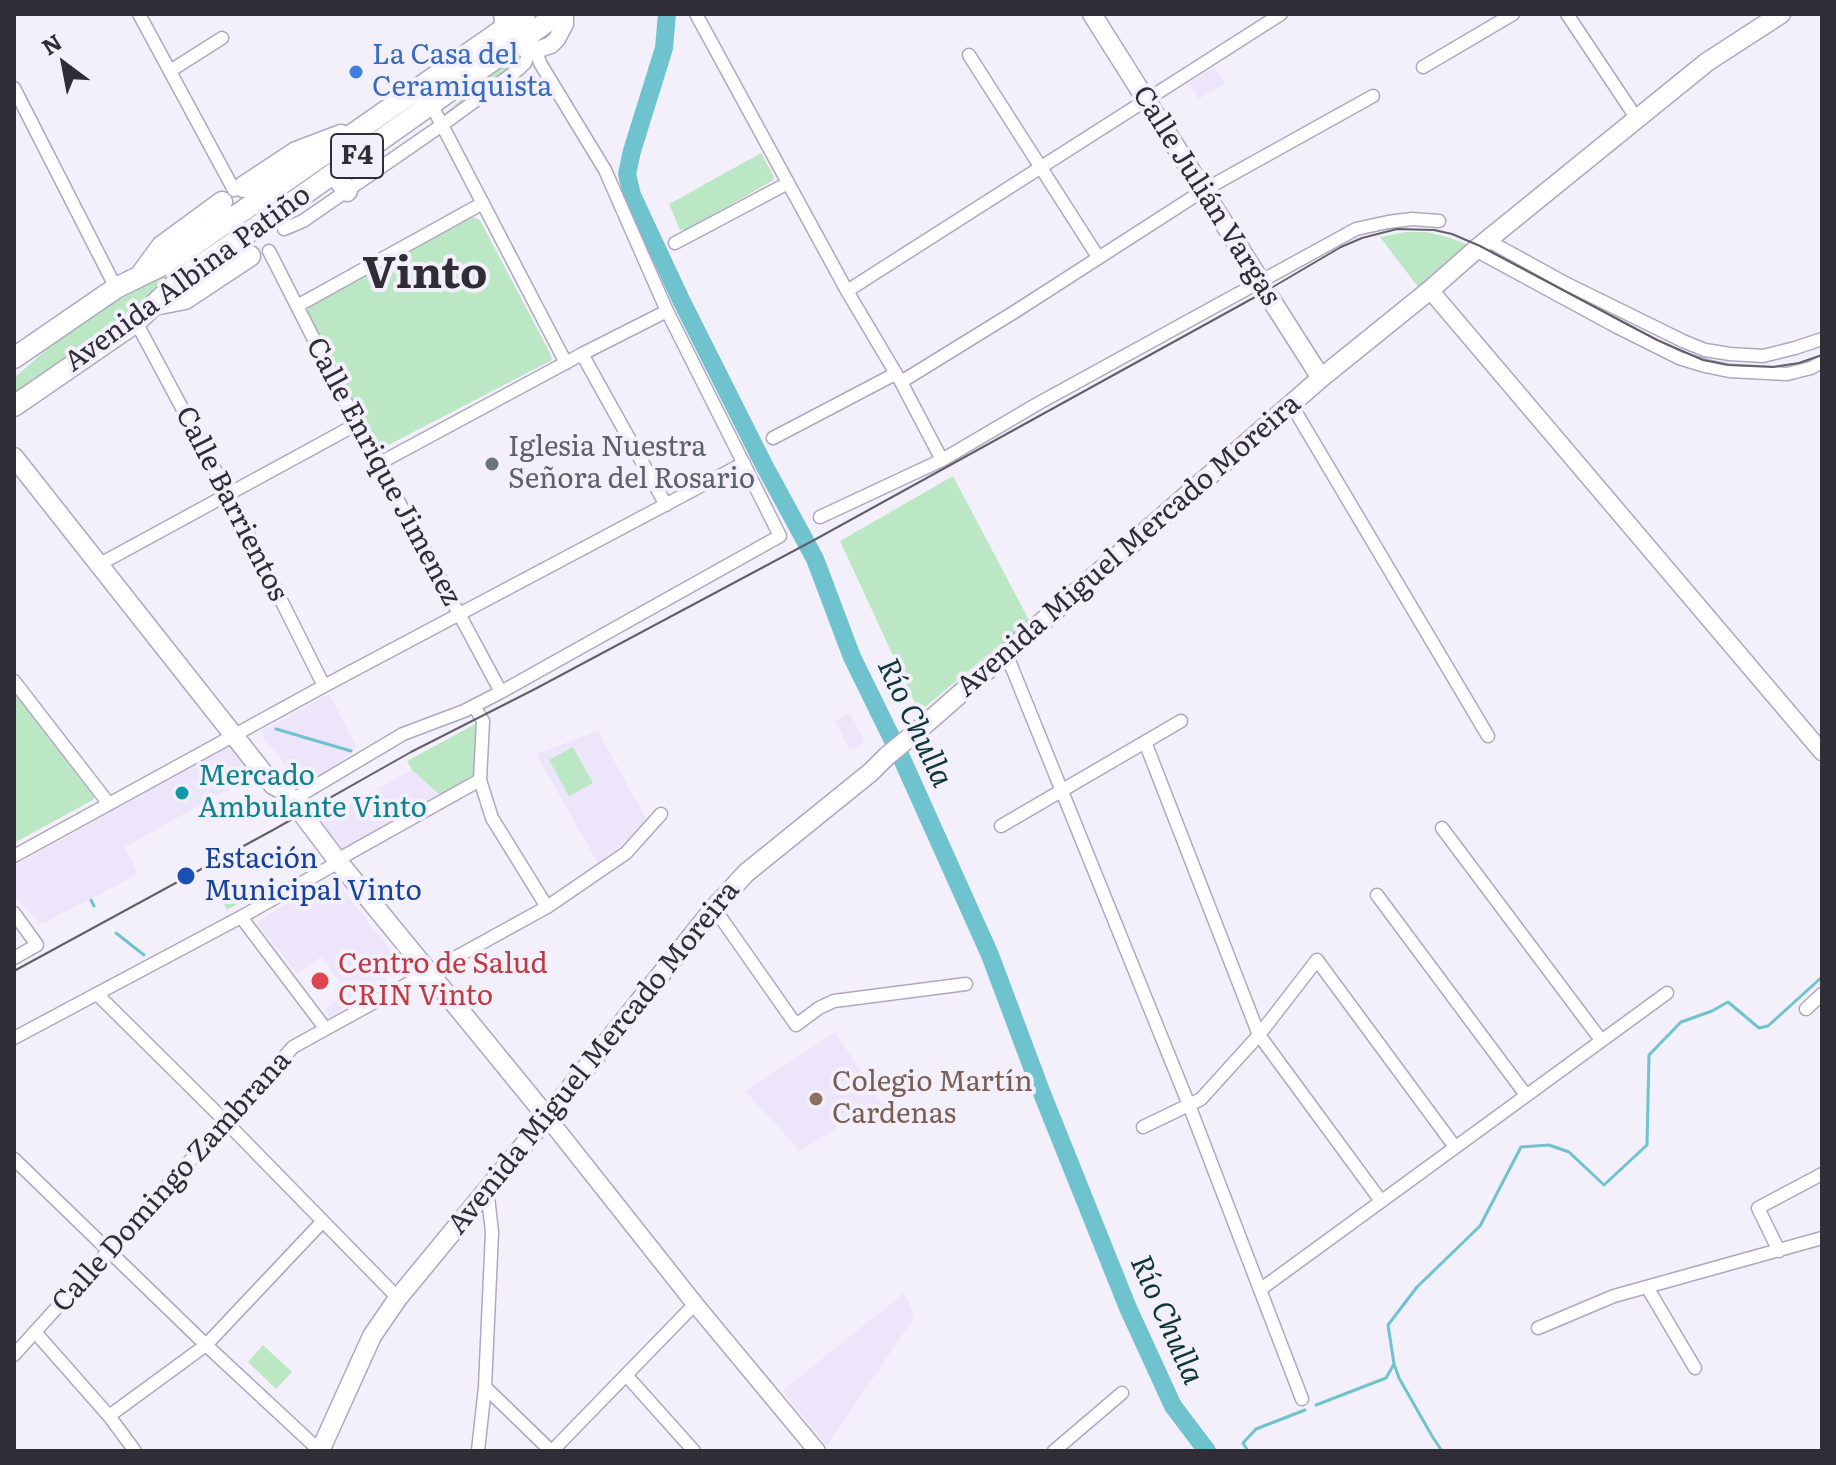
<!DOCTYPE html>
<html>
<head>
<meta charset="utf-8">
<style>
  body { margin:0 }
  #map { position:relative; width:1836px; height:1465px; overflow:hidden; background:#f4f0fb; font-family:Literata,serif }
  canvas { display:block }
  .frame { position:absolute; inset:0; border:16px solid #302d37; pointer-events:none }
  .north { position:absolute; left:24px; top:24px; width:80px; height:80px; -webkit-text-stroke:6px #f4f0fb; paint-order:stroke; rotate:328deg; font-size:22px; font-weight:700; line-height:32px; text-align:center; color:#302d37 }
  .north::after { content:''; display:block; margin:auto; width:28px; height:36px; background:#302d37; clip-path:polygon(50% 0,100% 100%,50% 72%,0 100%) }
</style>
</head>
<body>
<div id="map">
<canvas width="1836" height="1465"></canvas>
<div class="frame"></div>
<div class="north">N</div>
</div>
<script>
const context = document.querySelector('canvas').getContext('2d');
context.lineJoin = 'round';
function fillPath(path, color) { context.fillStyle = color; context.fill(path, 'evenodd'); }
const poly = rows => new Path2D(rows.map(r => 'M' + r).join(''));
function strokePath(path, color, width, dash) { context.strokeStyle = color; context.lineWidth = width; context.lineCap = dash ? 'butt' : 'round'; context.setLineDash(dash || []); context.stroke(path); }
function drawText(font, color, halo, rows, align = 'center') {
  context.font = font + ' Literata,serif'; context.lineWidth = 8; context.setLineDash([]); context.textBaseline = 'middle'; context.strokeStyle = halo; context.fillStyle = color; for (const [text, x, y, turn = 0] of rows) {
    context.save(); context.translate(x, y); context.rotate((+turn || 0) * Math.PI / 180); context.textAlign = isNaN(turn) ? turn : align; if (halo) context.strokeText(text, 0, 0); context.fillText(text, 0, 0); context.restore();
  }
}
const built = poly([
  [1215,67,1225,83,1199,99,1189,83],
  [329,694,357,747,336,766,303,789,260,732],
  [850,713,865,742,850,750,835,721],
  [598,731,647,821,619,847,598,863,536,754],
  [233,744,255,774,125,847,138,874,42,924,14,896,14,866],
  [412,770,440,795,343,851,320,820],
  [325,885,331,893,340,886,401,964,385,977,387,980,356,1002,353,1000,330,1018,324,1009,343,995,340,989,343,987,321,957,297,974,256,922,314,888,317,891],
  [835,1032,885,1108,865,1120,860,1113,800,1151,745,1091],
  [904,1293,915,1316,827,1446,782,1391]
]);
const green = poly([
  [515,58,518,62,505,74,448,116,444,114,498,69],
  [761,153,774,177,772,181,686,230,680,230,669,204],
  [473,217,480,220,550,353,552,360,377,451,307,314,309,307],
  [1405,232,1426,232,1447,237,1469,245,1418,287,1380,237],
  [179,267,123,319,14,395,14,378,60,338,113,303],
  [953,476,1029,620,919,712,840,541],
  [14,692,94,797,93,800,14,843],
  [479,722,473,776,440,795,412,770,407,761],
  [573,747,593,783,569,796,549,760],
  [240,886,243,892,241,902,227,910,220,897],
  [263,1345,292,1372,276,1389,248,1362]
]);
const stream = poly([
  [276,729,351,751],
  [91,900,94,906],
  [116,933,144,955],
  [1394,1364,1399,1378,1432,1436,1442,1451],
  [1316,1405,1386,1378,1394,1364,1388,1325,1417,1287,1480,1226,1521,1147,1549,1145,1569,1152,1604,1185,1647,1145,1649,1055,1681,1022,1712,1011,1728,1002,1759,1028,1768,1026,1822,977],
  [1248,1451,1243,1443,1256,1429,1305,1410]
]);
const river = poly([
  [667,14,664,48,632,151,627,174,632,195,682,302,764,465,815,559,852,657,902,759,990,955,1041,1091,1128,1308,1173,1406,1207,1451]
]);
const minor = poly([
  [139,14,234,190],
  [696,14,847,291,901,382,942,460],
  [1567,14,1637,119],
  [969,55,1098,257],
  [1423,67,1513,14],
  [170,71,222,38],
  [14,88,116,288],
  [431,104,566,363],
  [284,229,303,221,442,125,519,69,525,63,530,50],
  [1487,240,1567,284,1683,341,1705,350,1730,354,1763,356,1795,348,1822,339],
  [675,243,788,183],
  [1475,250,1617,327,1679,358,1705,366,1729,371,1787,374,1811,368,1822,362],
  [269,251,357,424,501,692],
  [847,291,1281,14],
  [297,306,483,203],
  [136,322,228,494,324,686],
  [582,354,666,505],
  [901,382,1016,311,1204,190,1373,96],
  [1291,404,1488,736],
  [773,438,895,374],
  [378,464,582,354,667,311],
  [820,517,942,460,1039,403,1356,229,1388,222,1412,219,1439,221],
  [100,564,357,424],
  [1006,653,1189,1105,1302,1399],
  [14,681,109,804],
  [474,706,483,721,480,780,492,818,547,907],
  [1145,742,1259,1035,1381,1201],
  [292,800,403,734,464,711,501,692,780,536,667,311,605,170,540,63,536,50],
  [1001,826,1181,721],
  [1442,828,1601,1040],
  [14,856,324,686,744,463],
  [337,860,480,780],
  [1377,895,1526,1095],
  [714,908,796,1025,819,1008,834,1001,966,984],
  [14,913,37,945,14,958],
  [241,917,325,1028],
  [97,994,225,1121,398,1298],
  [1806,1009,1822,994],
  [14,1038,241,917,339,862],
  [1143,1127,1201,1099,1259,1035,1317,960,1455,1147],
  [14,1159,206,1345,320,1451],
  [1779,1251,1758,1208,1822,1174],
  [1647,1287,1695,1368],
  [1261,1289,1667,993],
  [1538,1328,1614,1296,1822,1238],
  [35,1332,109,1416,135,1451],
  [14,1355,293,1047,547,907,626,853,661,814],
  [626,1375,694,1451],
  [485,1387,551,1451],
  [109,1416,206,1345,323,1221],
  [478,1451,485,1387,492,1232,487,1188],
  [552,1451,695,1304],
  [1054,1451,1122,1393]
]);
const tertiary = poly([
  [502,14,504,29,508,37,523,48,536,50,551,45,557,39,565,24,565,14],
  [1430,290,1822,752],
  [547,1117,695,1304,817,1451]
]);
const secondary = poly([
  [1092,14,1261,282],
  [1270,298,1321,378],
  [14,457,273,785,285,791,337,860,547,1117],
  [320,1451,372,1336,398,1298,547,1117,714,908,746,873,871,772,887,756,921,728,1321,378,1430,290,1480,246,1707,62,1781,14]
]);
const trunk = poly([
  [334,173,347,191],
  [243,187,296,152,341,135],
  [142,273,162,246,222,202],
  [154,305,185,299,250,256],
  [14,358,116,288,171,261,525,14],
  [14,406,136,322,182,278,303,195,558,14]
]);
const tram = poly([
  [14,971,273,830,411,752,535,689,816,539,1266,291,1341,247,1362,238,1397,229,1434,230,1452,234,1480,246,1657,340,1703,360,1728,365,1773,367,1799,363,1822,355]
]);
const markers = [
  [356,72,8,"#3f7fe0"],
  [492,464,8,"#6b7280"],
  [182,793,8,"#0f9aa8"],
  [186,876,10,"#1a4fb4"],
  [320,981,10,"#e0444e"],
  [816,1099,8,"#8d6e63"]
];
const shields = [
  [357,156,52]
];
const shieldNames = [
  ["F4",357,156]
];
const shopNames = [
  ["La Casa del",372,56],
  ["Ceramiquista",372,88]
];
const streetNames = [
  ["Calle Julián Vargas",1206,196,58],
  ["Avenida Albina Patiño",188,279,-36],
  ["Calle Enrique Jimenez",383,472,62],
  ["Calle Barrientos",231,504,63],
  ["Avenida Miguel Mercado Moreira",1129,546,-41],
  ["Avenida Miguel Mercado Moreira",594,1058,-51],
  ["Calle Domingo Zambrana",172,1182,-48]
];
const worshipNames = [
  ["Iglesia Nuestra",508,448],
  ["Señora del Rosario",508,480]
];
const cultureNames = [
  ["Mercado",198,777],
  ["Ambulante Vinto",198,809]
];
const transitNames = [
  ["Estación",204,860],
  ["Municipal Vinto",204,892]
];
const healthNames = [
  ["Centro de Salud",338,965],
  ["CRIN Vinto",338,997]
];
const educationNames = [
  ["Colegio Martín",832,1083],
  ["Cardenas",832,1115]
];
const waterNames = [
  ["Río Chulla",914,723,65],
  ["Río Chulla",1166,1320,66]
];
const townNames = [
  ["Vinto",425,275]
];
fillPath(built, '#ede6fb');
fillPath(green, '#bbe7c5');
strokePath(stream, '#6fc3ce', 3);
strokePath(river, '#6fc3ce', 18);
strokePath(minor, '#afa7c0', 15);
strokePath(tertiary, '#afa7c0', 19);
strokePath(secondary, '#afa7c0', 21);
strokePath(trunk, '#afa7c0', 23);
strokePath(minor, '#fff', 12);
strokePath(tertiary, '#fff', 16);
strokePath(secondary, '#fff', 18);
strokePath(trunk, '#fff', 20);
strokePath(tram, '#625f69', 2);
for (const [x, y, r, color] of markers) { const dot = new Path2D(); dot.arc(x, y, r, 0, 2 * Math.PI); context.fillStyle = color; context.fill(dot); strokePath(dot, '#f4f0fb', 3); }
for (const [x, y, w] of shields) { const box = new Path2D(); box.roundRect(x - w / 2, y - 22, w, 44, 6); context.fillStyle = '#f4f0fb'; context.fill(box); strokePath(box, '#302d37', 2); }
drawText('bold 26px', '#302d37', null, shieldNames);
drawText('28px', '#366cbe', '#f4f0fb', shopNames, 'left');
drawText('28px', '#302d37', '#f4f0fb', streetNames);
drawText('28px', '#5b616d', '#f4f0fb', worshipNames, 'left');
drawText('28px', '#0d838f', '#f4f0fb', cultureNames, 'left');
drawText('28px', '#164399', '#f4f0fb', transitNames, 'left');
drawText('28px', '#be3a42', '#f4f0fb', healthNames, 'left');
drawText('28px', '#785e54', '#f4f0fb', educationNames, 'left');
drawText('italic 30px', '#0e373c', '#f4f0fb', waterNames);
drawText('bold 44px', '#302d37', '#f4f0fb', townNames);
</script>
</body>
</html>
